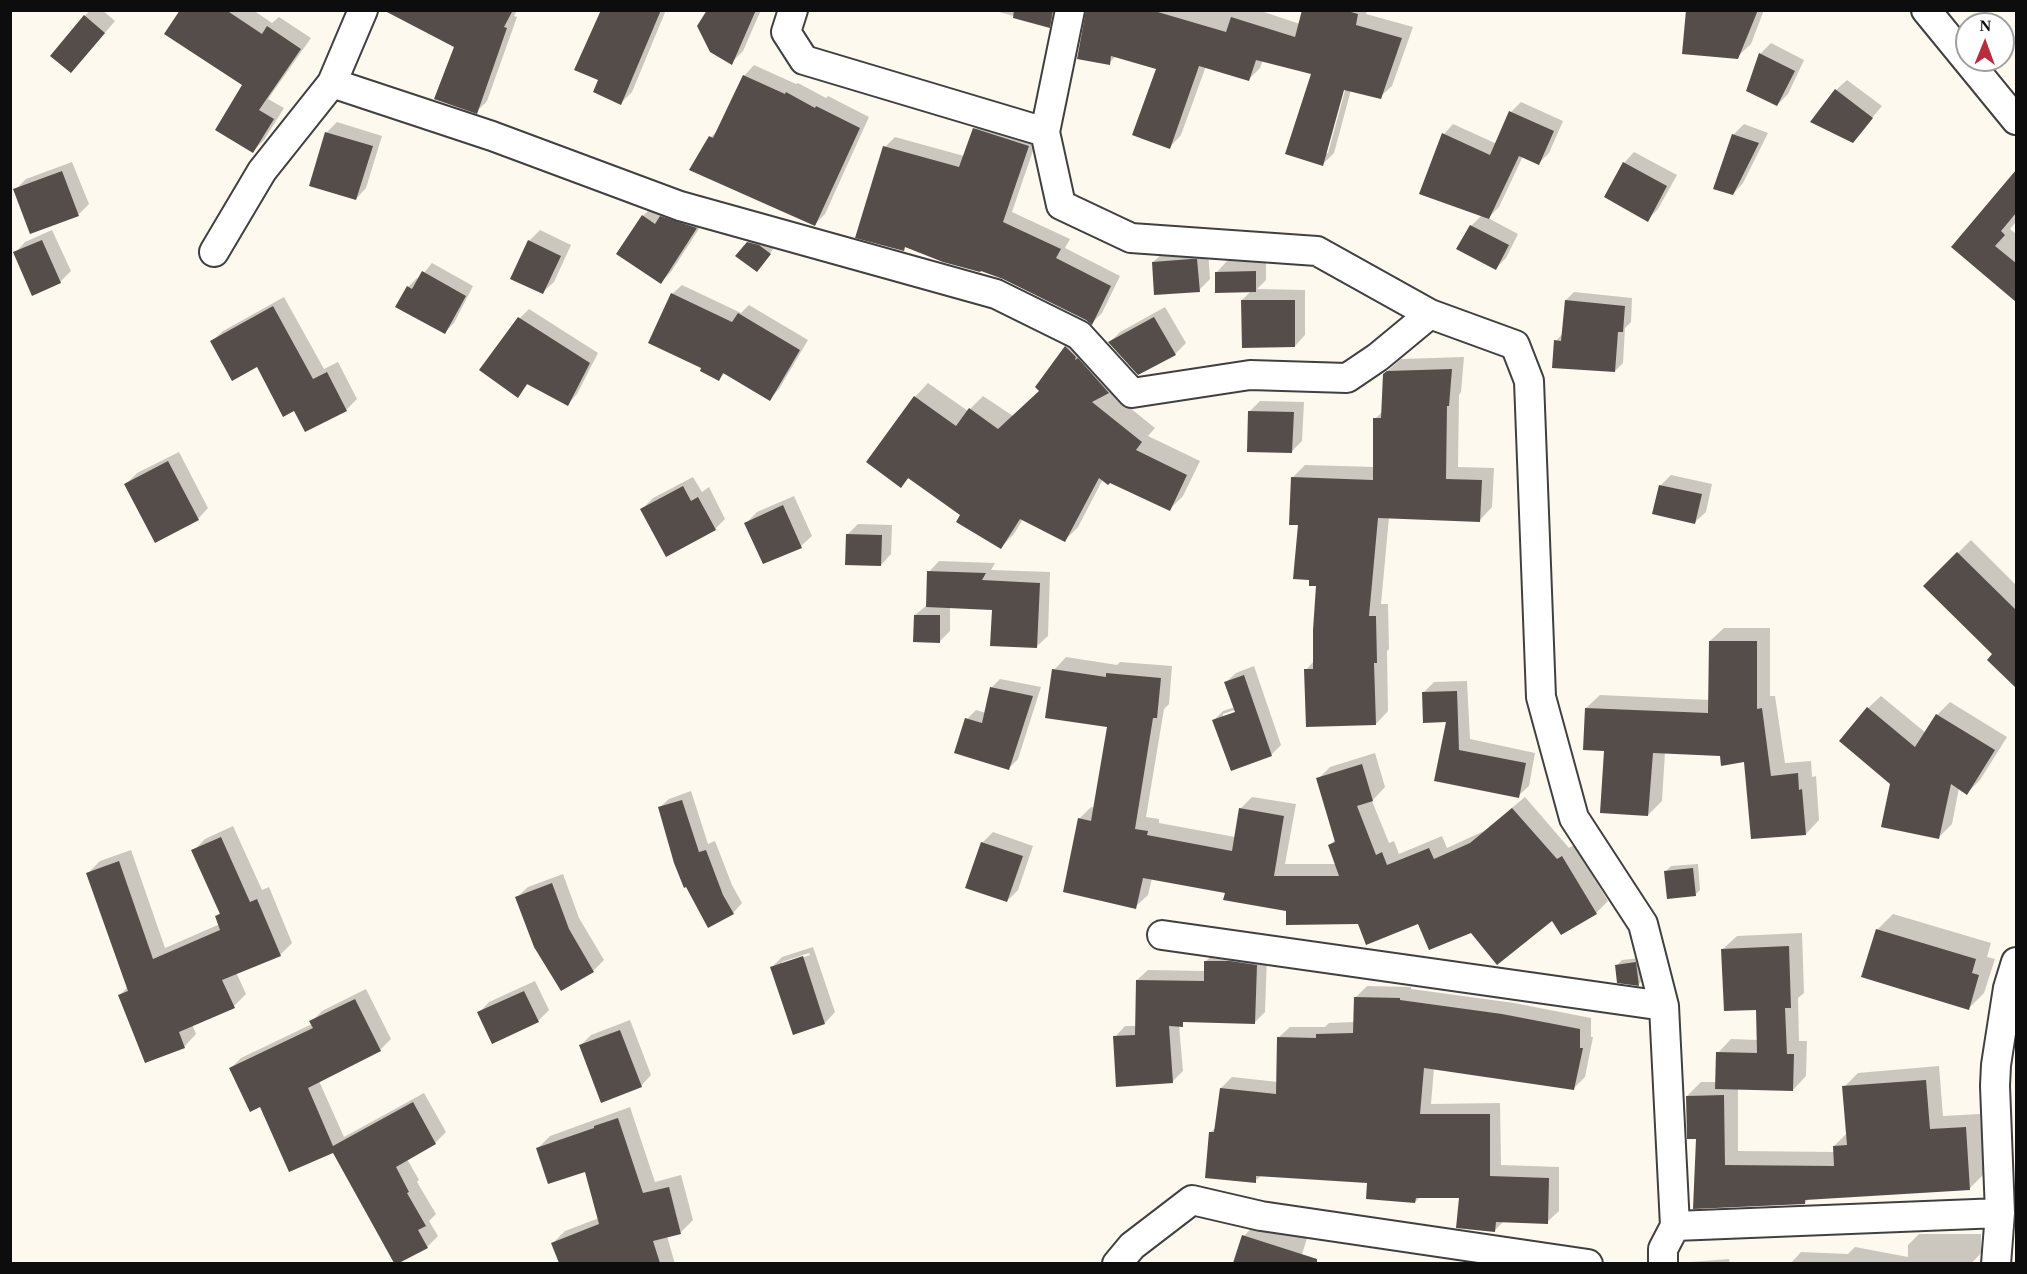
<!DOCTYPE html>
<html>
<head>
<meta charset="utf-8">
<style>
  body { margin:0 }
  #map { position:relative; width:2027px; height:1274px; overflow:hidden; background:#fef9ee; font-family:Georgia,serif }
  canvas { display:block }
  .frame { position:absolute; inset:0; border:12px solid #0d0d0d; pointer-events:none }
  .north { position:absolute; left:1955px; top:12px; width:60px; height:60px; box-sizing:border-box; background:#fff; border:2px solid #9e9e9e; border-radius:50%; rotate:1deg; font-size:16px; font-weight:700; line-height:24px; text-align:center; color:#0d0d0d }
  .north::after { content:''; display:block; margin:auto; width:21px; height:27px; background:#b52d3f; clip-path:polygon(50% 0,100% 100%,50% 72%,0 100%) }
</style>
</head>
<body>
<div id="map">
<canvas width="2027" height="1274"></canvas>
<div class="frame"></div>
<div class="north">N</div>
</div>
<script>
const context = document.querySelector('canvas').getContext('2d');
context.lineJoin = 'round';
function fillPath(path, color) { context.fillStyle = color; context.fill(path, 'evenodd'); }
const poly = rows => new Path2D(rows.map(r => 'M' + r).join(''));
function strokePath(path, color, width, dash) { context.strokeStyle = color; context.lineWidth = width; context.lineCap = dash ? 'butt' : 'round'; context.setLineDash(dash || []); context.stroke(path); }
const shadow = poly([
  [90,10,102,10,115,21,82,60,52,55],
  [181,10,253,10,272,23,279,17,311,38,268,99,284,108,264,140,253,151,244,84],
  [471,10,517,10,514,16,517,17,487,101,476,112],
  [602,10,666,10,632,92,621,103,600,80],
  [709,10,761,10,743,51,731,63],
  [992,10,1060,10,1059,16,1049,26],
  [1088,10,1258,10,1300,24,1303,10,1367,10,1366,14,1413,27,1392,86,1380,97,1351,90,1334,153,1323,164,1313,73,1263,60,1260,68,1249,79,1206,66,1181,135,1170,147,1158,68,1116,56,1109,63],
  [1345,82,1347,83,1328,153,1325,153],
  [1687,10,1764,10,1751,44,1737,57],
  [1771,43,1804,60,1788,94,1777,105,1760,54],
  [754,65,796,84,798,83,826,98,828,96,869,117,825,214,814,225,711,137,719,129,744,76],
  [1847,80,1882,106,1852,142,1836,90],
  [1521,102,1563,121,1549,153,1539,163,1523,156,1499,207,1488,218,1518,234,1506,258,1496,268,1471,226,1482,215,1444,134,1453,124,1497,144,1511,112],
  [985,118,1038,136,1012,212,1070,239,1065,248,1120,276,1102,313,1092,323,1004,278,907,246,903,249,885,147,895,137,964,156,975,129],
  [337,122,382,136,366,188,356,199,311,185,327,132],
  [1744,124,1768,133,1743,183,1733,194,1733,135],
  [1634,152,1677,175,1658,209,1647,220,1624,163],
  [72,162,89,204,78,215,15,190,26,179],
  [2016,175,2016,222,2010,229,2016,234,2016,300,1953,247],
  [653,206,706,218,671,272,661,282,643,216],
  [52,230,71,271,60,282,15,253,25,242],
  [540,230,571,245,554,282,543,292,529,241],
  [753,238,765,241,774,248,761,265,748,243],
  [1208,249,1210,279,1199,290,1153,262,1164,252],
  [1227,261,1266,261,1266,280,1257,289,1305,290,1305,335,1295,346,1242,300,1251,291,1217,272],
  [432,263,473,286,454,323,445,332,408,287,417,278,419,279],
  [682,285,741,313,749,305,808,340,779,389,770,399,725,373,719,379,703,367,672,294],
  [1574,292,1632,298,1631,322,1625,328,1623,363,1615,371,1556,341,1563,333,1566,300],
  [284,297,324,369,338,362,357,399,346,410,295,409,258,365,212,341,223,331],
  [1165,307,1186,343,1175,354,1110,342,1120,332],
  [529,309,598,353,577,394,568,404,529,383,517,396,520,318],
  [1079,334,1122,378,1109,391,1155,428,1148,436,1200,461,1183,496,1170,509,1103,479,1078,527,1064,541,1023,519,1014,534,1001,547,962,515,909,478,901,486,915,397,928,383,968,411,983,396,1013,416,1041,390,1066,347],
  [1464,357,1461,392,1459,395,1458,467,1494,468,1492,507,1480,520,1389,517,1381,604,1388,604,1389,649,1387,651,1388,711,1376,724,1306,670,1314,661,1317,585,1299,524,1293,477,1305,465,1375,467,1375,419,1383,411,1384,374,1401,359],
  [1260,401,1304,402,1302,441,1292,451,1250,411],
  [179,452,208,508,198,519,126,484,137,473],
  [1671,475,1712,484,1706,512,1695,522,1661,485],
  [693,477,702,492,709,487,725,519,715,529,642,509,653,498],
  [794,496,812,536,801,546,746,523,757,512],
  [858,524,892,525,891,554,881,565,848,534],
  [1971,540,2016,585,2016,686,1989,660,1994,654,1925,586],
  [939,561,995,563,991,570,1050,572,1048,636,1037,646,993,609,950,607,950,631,939,642,915,615,927,605,929,572],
  [1724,628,1770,628,1770,696,1775,696,1785,763,1811,761,1812,777,1816,776,1819,820,1806,834,1746,761,1721,755,1665,752,1662,801,1648,815,1606,750,1586,708,1600,695,1710,700,1710,641],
  [1066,657,1117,665,1120,662,1172,666,1169,704,1164,709,1146,817,1159,819,1159,823,1235,837,1240,809,1252,797,1296,804,1285,864,1336,864,1330,845,1336,839,1318,779,1330,767,1375,753,1385,787,1372,801,1389,843,1394,841,1399,854,1442,836,1447,848,1484,831,1525,797,1569,848,1574,845,1608,901,1596,913,1553,919,1359,923,1287,910,1226,891,1152,878,1148,895,1135,907,1079,819,1091,807,1095,808,1108,726,1054,670],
  [1254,666,1281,745,1271,755,1214,720,1223,711,1235,707,1226,682,1236,673],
  [1241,708,1242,710,1223,717,1223,714],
  [1000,679,1041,687,1018,759,1009,768,967,719,976,710,986,713,991,688],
  [1467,681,1470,739,1535,753,1529,786,1518,796,1436,780,1447,721,1424,692,1434,682],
  [1881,696,1926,733,1937,715,1950,702,2007,737,1980,780,1967,793,1959,788,1952,824,1939,837,1891,783,1868,708],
  [691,791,708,844,715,841,732,885,742,903,733,913,659,808,669,799],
  [233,826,262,890,269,887,292,943,280,955,236,972,246,994,234,1006,192,1024,196,1034,184,1047,120,995,128,987,88,873,100,861,131,850,165,948,220,924,216,916,221,912,193,851,205,839],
  [993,832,1033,846,1018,890,1007,901,982,843],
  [1698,864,1700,890,1695,895,1666,871,1671,866],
  [563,874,579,918,604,960,594,970,561,989,517,897,528,887],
  [1893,914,1991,943,1987,957,1995,959,1984,993,1968,1009,1877,930],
  [1802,933,1804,993,1798,998,1799,1041,1807,1041,1806,1076,1793,1090,1738,1088,1738,1151,1834,1152,1834,1146,1847,1133,1844,1087,1858,1073,1939,1066,1943,1116,1980,1114,1984,1174,1970,1188,1809,1198,1805,1203,1695,1207,1697,1137,1687,1096,1701,1082,1717,1082,1718,1053,1731,1039,1758,1040,1758,1008,1723,949,1737,936],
  [813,947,835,1012,825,1023,771,968,782,957],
  [809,953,810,955,782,965,782,962],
  [1217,951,1267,955,1265,1012,1254,1023,1187,1020,1179,1025,1183,1071,1172,1082,1115,1037,1125,1026,1136,1026,1137,980,1148,970,1206,971,1206,961],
  [1640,958,1643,979,1639,984,1617,965,1622,960],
  [535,981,549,1010,538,1021,479,1013,489,1002],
  [1367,986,1411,987,1411,989,1514,1003,1591,1018,1591,1037,1593,1037,1585,1077,1574,1088,1434,1068,1431,1104,1500,1103,1501,1165,1559,1167,1559,1211,1547,1222,1504,1221,1495,1230,1460,1196,1420,1197,1415,1202,1369,1181,1262,1175,1255,1181,1211,1132,1217,1126,1221,1088,1232,1077,1278,1082,1278,1038,1290,1027,1325,1027,1329,1023,1355,1022,1355,998],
  [366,989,391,1039,380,1050,319,1081,344,1137,424,1093,446,1132,435,1143,407,1159,419,1180,417,1182,436,1214,429,1221,438,1236,427,1247,396,1264,334,1152,261,1105,230,1069,241,1058,312,1024,311,1022,322,1011],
  [630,1020,651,1075,641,1086,581,1045,591,1035],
  [630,1107,655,1182,681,1175,693,1220,681,1232,667,1236,675,1264,594,1264,593,1260,583,1264,561,1264,553,1243,565,1231,599,1218,586,1170,538,1148,550,1136],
  [1260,1219,1308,1235,1299,1264,1235,1264,1244,1236],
  [1919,1234,1981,1234,1981,1253,1971,1264,1790,1264,1801,1252,1848,1254,1855,1247,1908,1257,1908,1245],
  [1729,1259,1730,1264,1688,1264,1690,1262]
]);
const building = poly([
  [180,10,226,10,262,34,267,26,301,49,259,110,274,119,253,153,215,130,242,85,164,34],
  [383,10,513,10,504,27,507,28,477,114,434,99,454,47],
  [601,10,661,10,621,105,593,92,598,80,574,70],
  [707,10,756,10,732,65,710,52,697,26],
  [1014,10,1053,10,1050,28,1013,18],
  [1086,10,1151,10,1226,32,1231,17,1295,37,1302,10,1344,10,1358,14,1356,25,1402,38,1381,99,1344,90,1323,166,1285,154,1311,74,1256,60,1249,81,1199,66,1170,149,1132,135,1156,69,1111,56,1110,65,1077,59],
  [1686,10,1758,10,1738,59,1682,54],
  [84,15,105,33,71,73,50,56],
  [1759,53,1795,71,1777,106,1746,91],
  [743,75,785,94,786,92,815,108,816,106,860,128,815,226,689,170,709,136,713,138],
  [1835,89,1873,118,1853,143,1810,122],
  [1509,111,1554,131,1539,165,1519,156,1489,219,1419,194,1442,133,1490,155],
  [973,128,1029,146,1003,222,1061,249,1056,258,1111,286,1092,325,1086,320,1003,279,981,271,980,272,943,262,905,247,904,251,855,238,883,146,959,167],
  [325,132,373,146,356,200,309,186],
  [1732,134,1759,143,1733,195,1713,189],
  [1623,162,1667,186,1648,222,1604,197],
  [2016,170,2016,213,2001,231,2005,235,1995,246,2016,263,2016,302,1951,247],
  [62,171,79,216,30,234,13,189],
  [642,215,655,224,660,216,697,228,661,284,616,254],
  [1470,225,1509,245,1496,270,1456,249],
  [42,240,61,283,32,296,13,252],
  [528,240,561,256,543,294,510,279],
  [747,242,759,245,771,254,757,272,735,256],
  [1191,259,1197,259,1200,292,1154,295,1152,262],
  [422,271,466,296,445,334,395,307,407,286,412,289],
  [1256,271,1256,292,1215,293,1215,272],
  [671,293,732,322,738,313,800,350,770,401,723,373,719,381,700,371,701,368,648,343],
  [1241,300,1295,300,1295,347,1242,348],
  [1565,300,1625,306,1623,332,1618,332,1615,372,1552,368,1554,340,1561,341],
  [273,306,313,379,327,372,347,411,305,432,294,411,283,417,257,367,232,381,210,341],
  [518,317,590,363,568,406,527,384,518,398,479,370],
  [1154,317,1176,355,1138,375,1108,342],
  [1065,346,1076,357,1075,360,1078,358,1109,393,1092,402,1142,442,1136,450,1187,475,1170,511,1110,483,1108,485,1099,478,1065,542,1020,519,1001,549,956,522,960,515,908,478,901,488,866,462,914,396,956,426,969,408,998,429,1039,391,1035,387],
  [1452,369,1449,406,1447,406,1446,479,1482,480,1480,522,1378,518,1369,616,1376,616,1377,663,1374,663,1376,725,1306,727,1304,669,1313,669,1313,630,1316,586,1309,586,1309,580,1293,579,1298,525,1289,525,1291,477,1373,480,1373,418,1381,418,1383,374,1387,371],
  [1248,411,1294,412,1292,453,1247,452],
  [168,461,199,520,155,543,124,484],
  [1659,485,1702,494,1695,524,1652,514],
  [683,486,691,501,698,497,716,530,666,557,640,509],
  [783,505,802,548,763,564,744,523],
  [846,534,882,535,881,566,845,565],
  [1957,552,2016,610,2016,688,1987,660,1992,654,1923,586],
  [927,571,986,573,982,580,1040,583,1037,648,990,646,992,610,926,607],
  [914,615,940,615,940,643,913,642],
  [1709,641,1757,641,1757,709,1762,708,1771,776,1798,773,1799,790,1802,789,1806,835,1751,839,1744,762,1721,766,1720,756,1653,753,1648,816,1600,813,1604,751,1583,750,1585,708,1708,713],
  [1052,669,1106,677,1106,673,1161,678,1157,718,1153,718,1135,829,1148,831,1147,835,1232,851,1239,808,1284,816,1274,876,1339,876,1328,845,1335,842,1316,778,1362,764,1373,801,1357,806,1376,855,1382,852,1387,865,1429,848,1434,859,1470,843,1512,808,1557,859,1562,856,1597,914,1561,935,1552,921,1497,965,1471,933,1429,950,1418,924,1366,945,1358,924,1286,925,1286,911,1223,900,1225,893,1143,878,1136,909,1063,892,1078,818,1091,821,1107,727,1045,718],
  [1244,675,1272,756,1231,771,1212,720,1235,712,1224,682],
  [990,687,1033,696,1009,770,954,753,965,718,982,723],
  [1457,691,1459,750,1526,763,1519,798,1434,781,1446,722,1423,723,1422,692],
  [1867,707,1915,747,1936,714,1995,750,1967,795,1951,784,1939,839,1881,827,1890,784,1839,741],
  [682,800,699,852,706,850,723,895,734,914,708,928,686,887,684,888,674,863,658,807],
  [221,837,250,902,257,899,281,956,222,980,235,1008,179,1032,185,1048,145,1063,118,995,128,991,86,873,119,861,153,959,220,930,215,916,220,914,191,850],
  [981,842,1023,856,1007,902,965,888],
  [1693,868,1696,896,1667,899,1664,871],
  [552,883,569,929,594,972,561,991,534,947,515,897],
  [1876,929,1976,959,1972,973,1979,975,1969,1010,1861,977],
  [1789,946,1791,1008,1785,1008,1787,1054,1794,1054,1793,1091,1715,1089,1716,1052,1757,1053,1756,1010,1724,1011,1721,949],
  [803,956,825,1024,793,1035,770,967],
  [1204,961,1230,961,1257,965,1255,1024,1183,1022,1183,1027,1169,1026,1173,1083,1116,1087,1113,1036,1135,1035,1136,980,1204,981],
  [1636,962,1639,986,1617,983,1615,965],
  [524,991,539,1022,492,1044,477,1012],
  [1354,997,1400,998,1400,1000,1502,1014,1580,1029,1580,1048,1583,1048,1574,1090,1424,1068,1420,1114,1490,1114,1490,1176,1549,1178,1548,1224,1496,1222,1495,1232,1456,1228,1459,1198,1416,1198,1415,1203,1366,1199,1367,1183,1256,1176,1256,1183,1205,1178,1209,1132,1214,1132,1220,1088,1276,1094,1277,1037,1316,1038,1316,1034,1353,1033],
  [355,999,381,1051,308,1088,333,1146,413,1102,436,1144,396,1167,409,1192,407,1193,426,1226,418,1230,428,1248,399,1263,394,1263,333,1153,289,1172,260,1107,250,1112,229,1068,313,1028,309,1021],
  [620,1030,642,1087,601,1103,579,1045],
  [1926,1080,1930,1129,1966,1127,1970,1190,1805,1200,1805,1204,1693,1209,1696,1139,1687,1139,1686,1096,1724,1095,1725,1165,1834,1166,1833,1146,1847,1145,1842,1086],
  [618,1118,643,1193,669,1187,681,1234,653,1241,660,1263,559,1263,551,1243,599,1224,585,1172,548,1184,536,1148,594,1128,594,1126],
  [1242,1235,1317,1259,1317,1263,1233,1263]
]);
const minor = poly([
  [793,10,786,32,804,60,1045,132,1061,205,1131,238,1317,251,1430,314,1515,345,1529,381,1541,697,1574,818,1643,924,1664,1006,1675,1226],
  [1926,10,2016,120],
  [332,83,492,136,680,206,996,294,1079,335,1132,393,1250,375,1347,378,1378,357,1430,314],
  [1045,132,1070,10],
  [214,252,262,171,332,83,363,10],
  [1162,935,1664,1006],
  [1117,1264,1132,1246,1192,1200,1261,1216,1588,1264],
  [1663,1264,1663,1249,1675,1226,2000,1213],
  [1996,1264,2000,1213,1995,1086,1996,1065,2008,988,2016,962]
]);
fillPath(shadow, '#0003');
fillPath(building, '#554d4a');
strokePath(minor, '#404040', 32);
strokePath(minor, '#fff', 28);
</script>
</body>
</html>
